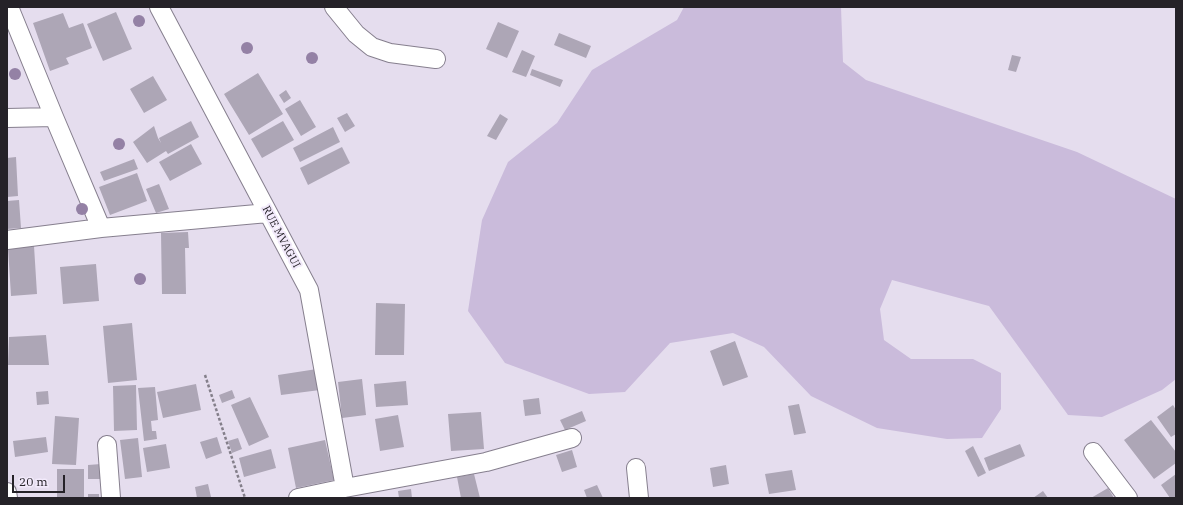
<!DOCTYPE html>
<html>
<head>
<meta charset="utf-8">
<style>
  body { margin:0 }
  #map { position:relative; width:1183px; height:505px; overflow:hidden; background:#e5ddee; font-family:"IBM Plex Serif",serif }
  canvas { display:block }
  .frame { position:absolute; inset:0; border:8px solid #252228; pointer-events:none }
  .scale { position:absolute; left:12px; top:475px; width:53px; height:18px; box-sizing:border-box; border:2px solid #252228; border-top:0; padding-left:5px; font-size:12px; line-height:14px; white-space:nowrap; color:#252228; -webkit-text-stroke:3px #f2eafb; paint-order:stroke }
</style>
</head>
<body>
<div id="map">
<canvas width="1183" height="505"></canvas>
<div class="frame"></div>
<div class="scale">20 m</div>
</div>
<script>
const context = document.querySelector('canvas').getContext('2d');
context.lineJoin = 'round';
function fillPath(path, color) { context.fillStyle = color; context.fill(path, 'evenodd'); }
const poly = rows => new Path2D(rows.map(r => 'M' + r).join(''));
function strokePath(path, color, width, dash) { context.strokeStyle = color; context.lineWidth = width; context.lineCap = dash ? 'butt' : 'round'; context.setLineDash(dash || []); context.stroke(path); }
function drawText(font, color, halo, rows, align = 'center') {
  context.font = font + ' "IBM Plex Serif",serif'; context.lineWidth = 4; context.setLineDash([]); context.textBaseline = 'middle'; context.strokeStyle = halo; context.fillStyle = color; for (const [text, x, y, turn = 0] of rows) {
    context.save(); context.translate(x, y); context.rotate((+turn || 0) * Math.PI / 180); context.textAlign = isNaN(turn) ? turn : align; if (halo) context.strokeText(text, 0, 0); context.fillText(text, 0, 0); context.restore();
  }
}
const green = poly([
  [684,7,841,7,843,62,866,80,1077,152,1176,199,1176,379,1162,390,1102,417,1068,415,989,306,892,280,880,309,884,340,911,359,973,359,1001,373,1001,409,982,438,947,439,877,428,811,396,764,347,733,333,670,343,625,392,589,394,505,363,468,311,482,220,508,162,557,123,592,70,677,20]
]);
const building = poly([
  [116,12,132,49,103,61,87,24],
  [63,13,69,28,83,23,92,48,66,58,69,64,50,71,33,23],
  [498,22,519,31,507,58,486,49],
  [559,33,591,46,586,58,554,45],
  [522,50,535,56,526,77,512,72],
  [1012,55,1021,57,1016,72,1008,70],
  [532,69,563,80,560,87,530,75],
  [258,73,283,114,249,135,224,94],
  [153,76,167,100,144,113,130,89],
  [286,90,291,98,284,103,279,95],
  [300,100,316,127,301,136,285,109],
  [347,113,355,126,345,132,337,118],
  [500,114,508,119,496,140,487,136],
  [191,121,199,137,168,154,166,151,147,163,133,142,154,126,158,138,161,143,159,138],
  [283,121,294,140,262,158,251,139],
  [333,127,340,142,300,162,293,148],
  [191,144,202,164,170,181,159,162],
  [342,147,350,163,308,185,300,168],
  [16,157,18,196,7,197,7,158],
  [134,159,138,169,104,181,100,172],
  [137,173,147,201,110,215,99,187],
  [159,184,169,209,156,213,146,189],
  [19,200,21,228,7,229,7,201],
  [188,232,189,248,185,248,186,294,162,294,161,233],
  [34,246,37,294,11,296,8,248],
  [96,264,99,301,63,304,60,267],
  [376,303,405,304,404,355,375,355],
  [132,323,137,380,108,383,103,326],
  [46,335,49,365,8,365,9,337],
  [735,341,748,377,723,386,710,351],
  [317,369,320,390,281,395,278,375],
  [362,379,366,415,342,418,338,382],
  [406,381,408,405,376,407,374,384],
  [196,384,201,410,163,418,157,392],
  [136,385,137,430,114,431,113,386],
  [155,387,158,420,151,421,152,431,156,431,157,439,144,441,138,388],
  [232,390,235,398,222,403,219,395],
  [48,391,49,404,37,405,36,392],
  [250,397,269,437,249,446,231,405],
  [539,398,541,414,525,416,523,400],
  [799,404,806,433,794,435,788,406],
  [1173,405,1176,410,1176,434,1171,437,1157,417],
  [582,411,586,421,565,430,560,420],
  [481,412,484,449,451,451,448,414],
  [398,415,404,447,380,451,375,419],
  [55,416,79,418,76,465,52,464],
  [1151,420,1176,452,1176,463,1154,479,1124,440],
  [46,437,48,452,15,457,13,441],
  [217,437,222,453,206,459,200,442],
  [138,438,142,477,125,479,120,440],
  [238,438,242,449,232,453,228,441],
  [325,440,334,480,296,488,288,448],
  [166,444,170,468,147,472,143,448],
  [1020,444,1025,456,989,471,984,458],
  [973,446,986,473,978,477,965,451],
  [271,449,276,468,244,477,239,458],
  [572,450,577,467,562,472,556,455],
  [101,464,101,479,88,479,88,465],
  [726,465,729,484,713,487,710,468],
  [57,469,84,469,84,498,57,498],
  [792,470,796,490,769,494,765,474],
  [474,474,480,498,461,498,457,477],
  [1176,474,1176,498,1170,498,1161,485],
  [208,484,211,497,197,498,195,487],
  [597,485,603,498,587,498,584,490],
  [1108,488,1114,498,1091,498],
  [411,489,412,498,399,498,398,491],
  [1043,491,1048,498,1033,498],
  [88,494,99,494,99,498,88,498]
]);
const path = poly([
  [205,375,245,498]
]);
const minor = poly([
  [9,7,54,117,101,228],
  [159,7,309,290,345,488],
  [334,7,356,34,372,47,390,53,436,59],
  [7,118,54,117],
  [7,240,101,228,268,213],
  [107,445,111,498],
  [1093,452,1128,498],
  [636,468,639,498],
  [7,492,8,498],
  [298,498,345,488,486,462,572,438]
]);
const trees = [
  [139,21],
  [247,48],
  [312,58],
  [15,74],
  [119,144],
  [82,209],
  [140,279]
];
const streetNames = [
  ["RUE MVAGUI",281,237,62]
];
fillPath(green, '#cabbdb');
fillPath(building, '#ada6b6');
strokePath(minor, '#867f8e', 20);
strokePath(path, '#847f8a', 2.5, [3, 2]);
strokePath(minor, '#fff', 18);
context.fillStyle = '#9481a5';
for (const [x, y] of trees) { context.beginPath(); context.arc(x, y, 6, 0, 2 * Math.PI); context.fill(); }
drawText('11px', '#252228', '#f2eafb', streetNames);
</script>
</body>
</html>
